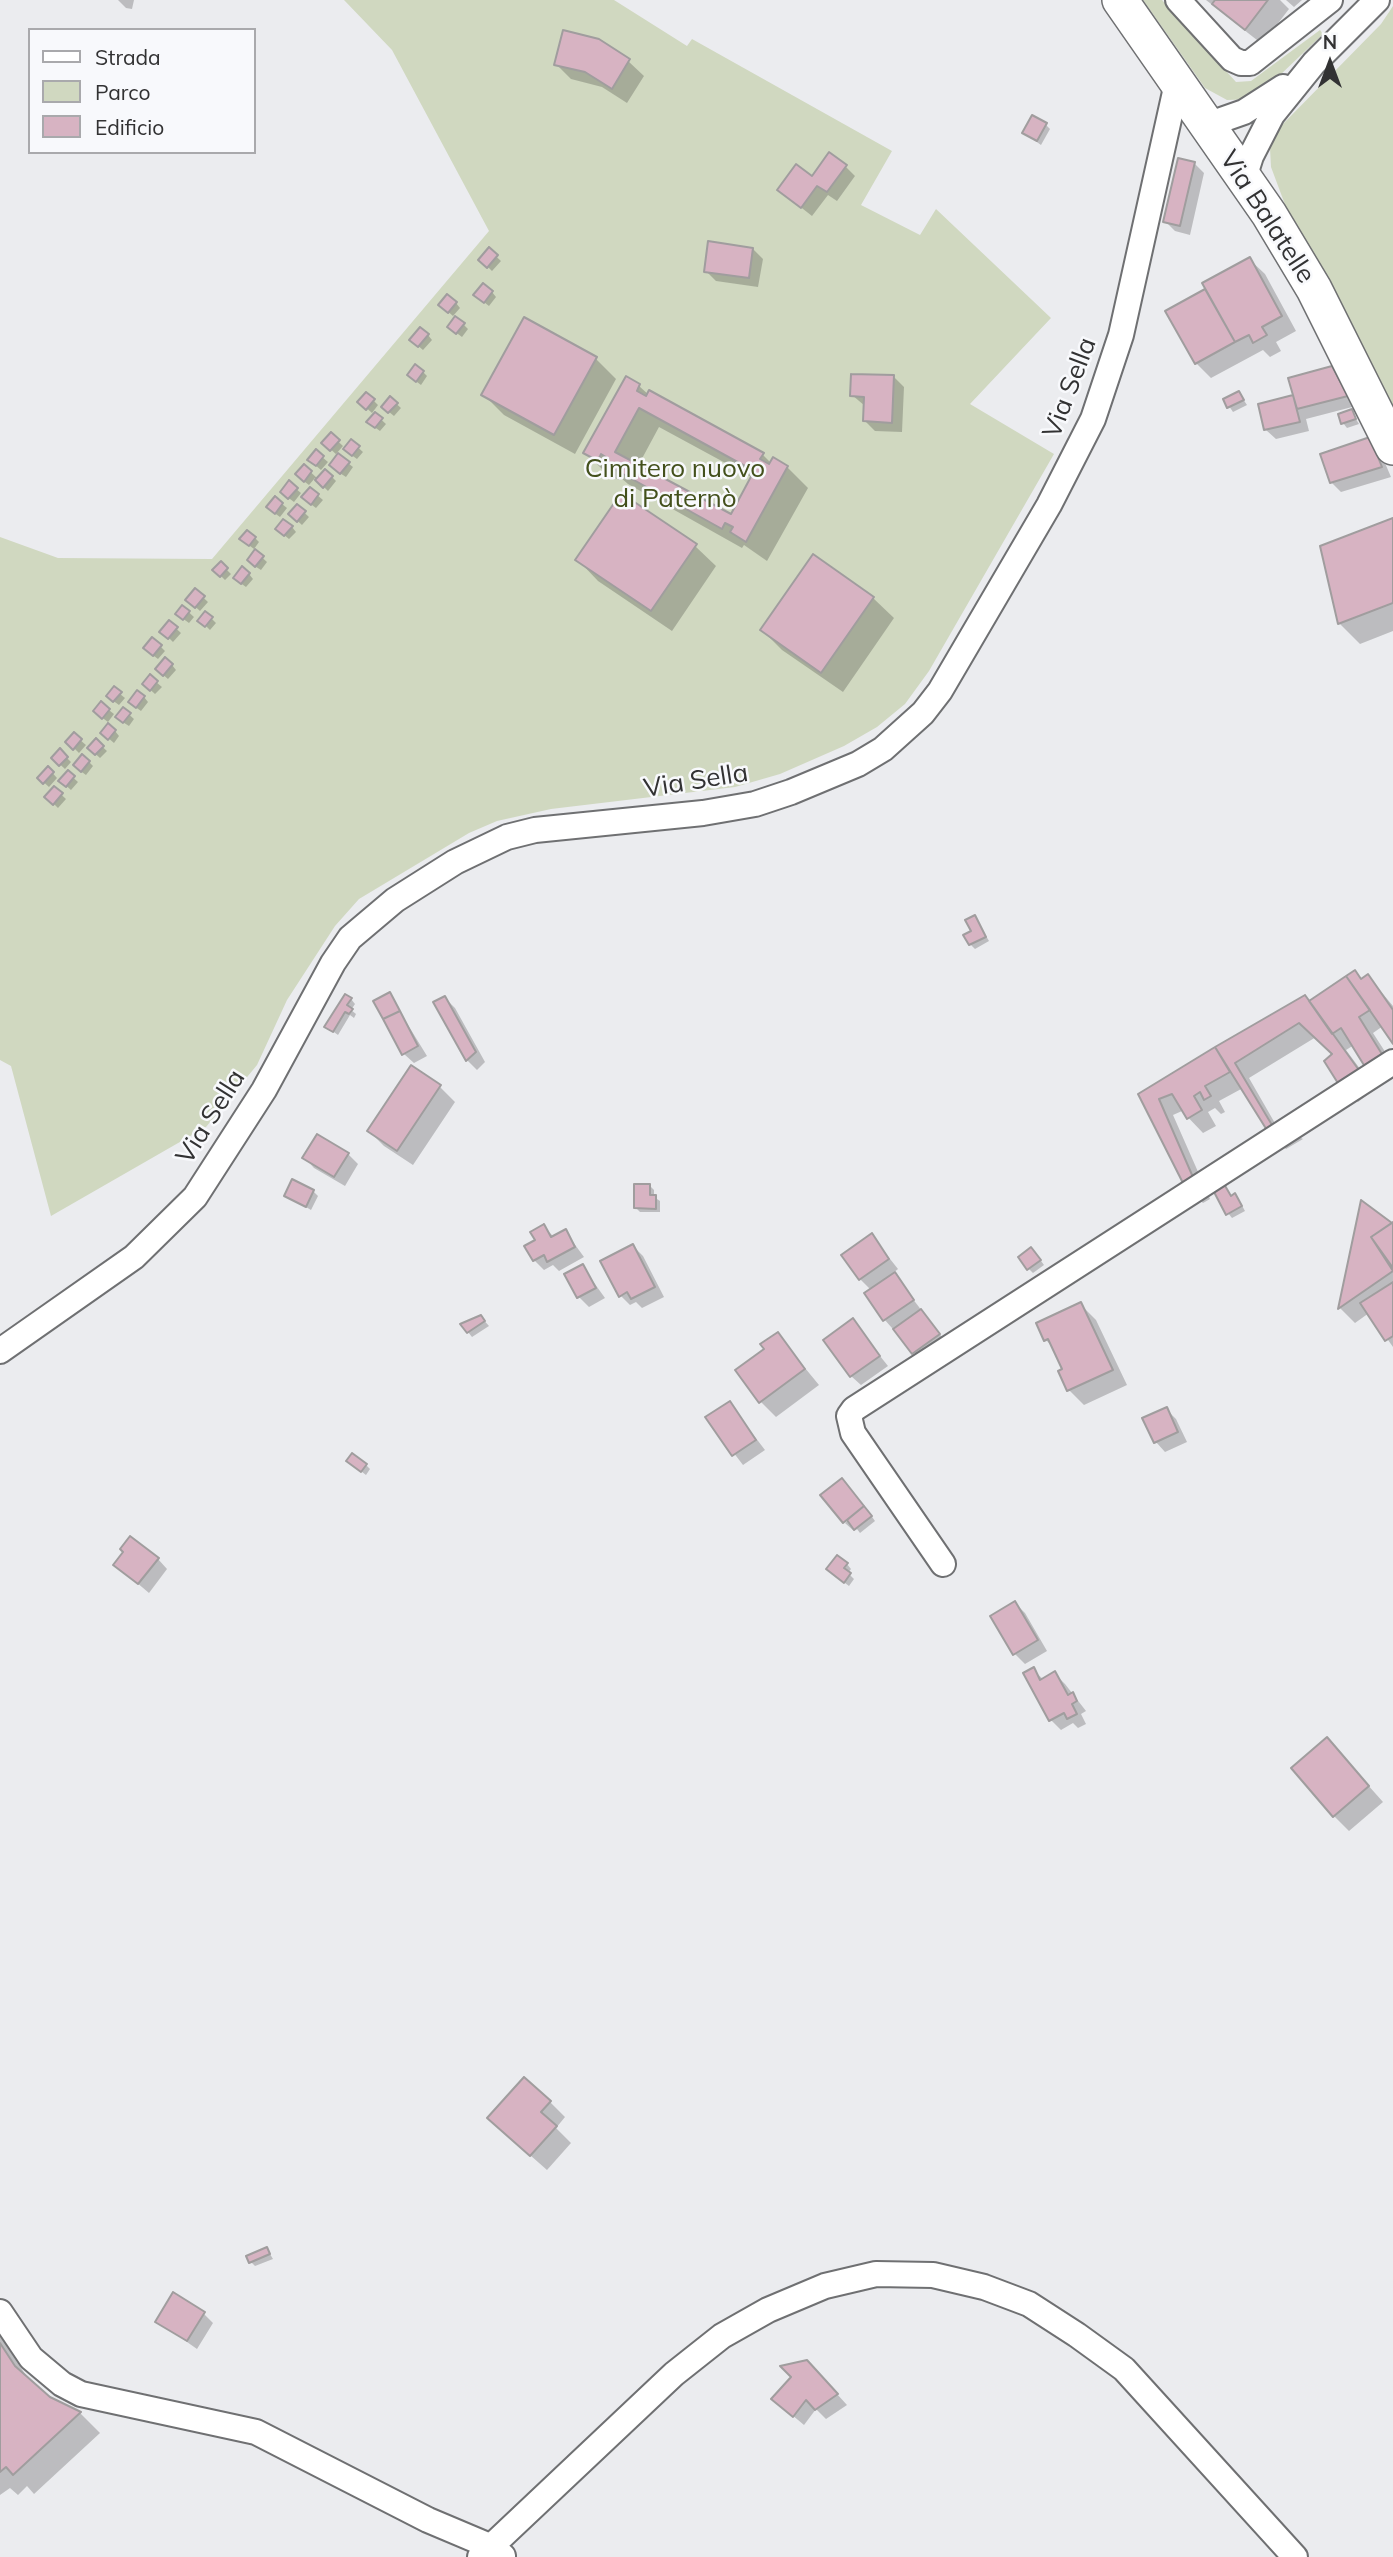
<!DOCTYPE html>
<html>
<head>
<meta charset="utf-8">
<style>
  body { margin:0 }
  #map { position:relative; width:1393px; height:2557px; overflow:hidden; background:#ebecef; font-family:Mulish,sans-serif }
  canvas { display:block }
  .legend { position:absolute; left:28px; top:28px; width:228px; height:126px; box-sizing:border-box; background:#f8f9fc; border:2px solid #a9a9ac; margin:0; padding:9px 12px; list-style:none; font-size:21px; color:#323233 }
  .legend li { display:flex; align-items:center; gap:14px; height:35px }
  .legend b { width:35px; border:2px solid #a9a9ac }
  .north { position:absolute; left:1295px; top:28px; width:70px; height:70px; -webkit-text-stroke:5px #f8f9fc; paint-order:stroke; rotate:0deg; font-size:19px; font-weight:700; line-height:28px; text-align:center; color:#323233 }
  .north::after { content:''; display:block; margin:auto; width:24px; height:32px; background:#323233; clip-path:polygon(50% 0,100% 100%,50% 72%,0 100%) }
</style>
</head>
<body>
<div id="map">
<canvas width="1393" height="2557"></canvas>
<ul class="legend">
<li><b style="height:9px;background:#fff"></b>Strada</li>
<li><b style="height:19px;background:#d0d8c0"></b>Parco</li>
<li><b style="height:19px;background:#d7b3c2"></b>Edificio</li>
</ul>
<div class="north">N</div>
</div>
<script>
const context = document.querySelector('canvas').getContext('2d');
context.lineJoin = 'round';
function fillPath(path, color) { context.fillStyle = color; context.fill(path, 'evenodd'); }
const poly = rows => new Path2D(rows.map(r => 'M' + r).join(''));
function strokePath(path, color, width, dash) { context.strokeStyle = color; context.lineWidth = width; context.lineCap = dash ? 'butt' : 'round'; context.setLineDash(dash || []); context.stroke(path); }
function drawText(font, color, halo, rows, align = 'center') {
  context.font = font + ' Mulish,sans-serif'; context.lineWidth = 5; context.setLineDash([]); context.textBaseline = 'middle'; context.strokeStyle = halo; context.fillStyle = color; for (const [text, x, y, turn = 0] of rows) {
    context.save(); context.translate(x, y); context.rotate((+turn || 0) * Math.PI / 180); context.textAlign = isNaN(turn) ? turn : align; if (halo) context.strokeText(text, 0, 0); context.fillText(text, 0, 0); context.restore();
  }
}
const green = poly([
  [344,0,614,0,687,46,692,39,892,151,861,205,920,235,936,209,1051,318,970,404,1054,454,929,671,905,704,877,727,844,746,780,774,735,787,551,809,497,821,469,833,359,899,335,926,287,1000,257,1065,206,1127,51,1216,11,1066,0,1060,0,537,58,558,212,559,489,231,392,50],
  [1143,0,1162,0,1236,82,1251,81,1320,30,1323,34,1255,99,1227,100,1205,88],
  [1393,6,1393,410,1296,234,1271,167,1270,148,1280,127,1381,24]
]);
const shadow = poly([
  [118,0,134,0,132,9,126,8],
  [1206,0,1280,0,1289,9,1262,44],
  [1286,0,1302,0,1294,7],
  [628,61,644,76,627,103,602,87,571,79,556,64],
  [1046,125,1050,129,1041,145,1024,133],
  [1194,163,1204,173,1190,235,1175,231,1165,221],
  [845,166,855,176,837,201,828,195,812,216,779,190],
  [753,249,763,259,758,287,716,281,706,271],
  [489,250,501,261,492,271,481,260],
  [1249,259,1265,274,1296,331,1276,342,1281,351,1270,357,1263,350,1211,378,1196,363,1168,312,1208,290],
  [492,292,496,297,489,306,480,299],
  [456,303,460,308,453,316,445,309],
  [463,324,468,329,462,337,454,331],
  [428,335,432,340,423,350,416,344],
  [596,359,616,379,575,454,504,415,483,394],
  [1331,367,1341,378,1356,406,1306,419,1309,431,1276,439,1266,430,1260,405,1295,397],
  [423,372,427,376,421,385,413,379],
  [894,377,904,387,902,432,875,431,865,421,865,406,852,395],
  [639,386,649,395,763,455,771,463,787,467,808,488,767,561,744,545,742,548,628,484,620,477,619,480,606,473,586,453],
  [659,427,753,478,732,517,638,466],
  [1239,393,1247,405,1233,412,1225,400],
  [367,394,378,405,372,413,360,402],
  [390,398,401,408,394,416,383,407],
  [1351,411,1359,424,1347,428,1343,423],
  [375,414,386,424,380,431,373,426],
  [331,435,343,446,336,454,353,467,346,477,335,470,338,456,324,443],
  [352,442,363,452,357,459,350,454],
  [1379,449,1391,477,1341,492,1331,482],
  [316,452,328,462,321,470,314,464],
  [304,466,318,479,332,477,336,481,328,491,315,478,309,485,301,479],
  [289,483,301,493,294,502,286,496],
  [310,489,323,500,316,508,308,502],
  [282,504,287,508,280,517,273,512],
  [297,506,309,517,302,525,290,514],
  [1393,520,1393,631,1360,644,1339,623],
  [292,527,296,532,289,539,277,529],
  [255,538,259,542,254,549,246,543],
  [695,546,716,566,672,631,598,581,578,560],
  [256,552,267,562,261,570,253,565],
  [221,564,231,574,225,580,215,570],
  [249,574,253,579,246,587,239,582],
  [196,591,208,602,200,611,188,600],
  [873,598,894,618,843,692,782,650,762,630],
  [183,607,194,617,189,623,182,618],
  [206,613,216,623,210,630,200,620],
  [169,622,181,633,173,642,162,631],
  [160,646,165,651,158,659,150,653],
  [172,665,176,670,168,679,161,673],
  [150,677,162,687,155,694,144,684],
  [120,694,125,698,119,705,112,700],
  [144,697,148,702,141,711,134,706],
  [101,704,114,714,108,722,100,716],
  [123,709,134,719,129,726,121,721],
  [115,731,119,736,114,743,107,737],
  [74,735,86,745,79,753,68,742],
  [96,741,107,751,100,758,89,748],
  [60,751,71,762,65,769,53,758],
  [89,762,93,766,86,775,79,770],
  [48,768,57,778,49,787,39,778],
  [68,773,78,782,71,790,61,781],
  [54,788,66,799,58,808,47,797],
  [975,917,989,941,975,949,970,944],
  [1355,972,1363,980,1368,976,1393,1006,1393,1041,1383,1026,1373,1033,1393,1064,1393,1078,1384,1084,1369,1068,1354,1045,1346,1050,1375,1089,1358,1102,1343,1087,1334,1055,1316,1037,1249,1078,1276,1125,1303,1139,1286,1149,1271,1134,1243,1088,1219,1101,1225,1112,1221,1114,1215,1108,1208,1112,1216,1126,1203,1133,1182,1111,1173,1115,1210,1199,1203,1203,1188,1188,1141,1095,1304,997,1310,1003],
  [389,994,427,1056,414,1063,404,1054],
  [445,998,455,1008,485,1062,477,1070,467,1060,436,1003],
  [351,999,355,1004,351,1010,356,1014,354,1018,350,1015,338,1035,327,1027],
  [440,1087,455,1102,413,1165,384,1146,369,1131],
  [348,1154,358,1164,345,1186,314,1168,305,1158],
  [650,1186,654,1190,654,1197,660,1201,660,1212,640,1212,636,1208],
  [1224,1186,1232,1197,1235,1195,1239,1200,1245,1211,1232,1218,1228,1213],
  [313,1191,318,1196,311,1210,286,1195],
  [1362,1203,1393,1224,1393,1347,1369,1313,1355,1323,1340,1308],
  [544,1227,554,1237,565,1231,584,1257,559,1271,553,1265,544,1270,534,1260],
  [871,1235,898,1269,893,1273,948,1345,923,1363,884,1319,871,1290,860,1279],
  [633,1246,643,1256,664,1297,642,1308,636,1302,630,1305,620,1295],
  [1036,1254,1044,1265,1033,1273,1028,1268],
  [582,1266,605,1298,589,1307,579,1297],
  [1080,1304,1096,1320,1127,1385,1084,1405,1069,1390,1065,1369,1055,1349,1046,1340],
  [481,1317,489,1326,472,1337,468,1332],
  [852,1321,888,1366,861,1385,851,1376],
  [777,1334,819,1385,776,1417,760,1401,766,1349],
  [729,1403,765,1450,743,1465,707,1418],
  [1166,1409,1176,1419,1187,1442,1165,1452,1156,1442,1144,1419],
  [353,1465,366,1465,370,1469,366,1475],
  [865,1507,875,1521,860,1533,857,1529,854,1531,845,1523],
  [158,1559,167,1569,149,1593,116,1565],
  [847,1564,851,1569,848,1573,854,1579,849,1586,833,1574],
  [1015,1603,1025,1613,1047,1651,1025,1664,1015,1654,993,1616],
  [1033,1670,1044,1680,1055,1674,1065,1684,1086,1711,1081,1714,1086,1724,1078,1728,1073,1723,1061,1730,1051,1720],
  [1327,1739,1383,1802,1349,1831,1334,1816],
  [550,2102,565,2117,556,2128,571,2143,547,2170,505,2133],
  [267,2249,273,2259,255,2266,251,2262],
  [203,2313,213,2323,197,2349,157,2321],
  [0,2336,31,2383,49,2398,80,2413,100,2433,34,2494,27,2486,18,2495,10,2488,0,2495],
  [817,2372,847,2405,826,2419,816,2409,804,2425,773,2399]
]);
const building = poly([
  [1215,0,1268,0,1245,30,1212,4,1215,0],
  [563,30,599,39,630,59,612,89,585,72,554,65,563,30],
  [1032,115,1047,123,1037,141,1022,133,1032,115],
  [829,152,847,165,827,192,817,186,801,208,777,190,796,164,812,176,829,152],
  [1178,158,1195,162,1180,226,1163,222,1178,158],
  [708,241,753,248,749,278,704,272,708,241],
  [489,247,498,255,487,268,478,260,489,247],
  [1250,257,1282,316,1262,327,1267,335,1253,343,1249,335,1235,342,1202,283,1250,257],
  [483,283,493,291,484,303,473,295,483,283],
  [1205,289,1235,342,1195,364,1165,311,1205,289],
  [447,294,457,302,448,313,438,305,447,294],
  [455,316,465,323,456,334,447,327,455,316],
  [524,317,597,357,554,435,481,395,524,317],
  [420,327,429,334,418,347,409,340,420,327],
  [415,364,424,371,416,382,407,375,415,364],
  [1332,366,1348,396,1297,409,1288,378,1332,366],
  [851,374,894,375,892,423,863,421,864,397,850,396,851,374],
  [626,376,640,384,637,391,646,396,649,390,764,453,760,459,769,464,773,457,788,466,746,542,730,532,733,527,725,523,722,529,605,464,609,459,601,454,598,461,583,453,626,376],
  [639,408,754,471,731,514,615,452,639,408],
  [1239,391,1244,400,1227,408,1223,399,1239,391],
  [366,392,375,399,366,410,357,402,366,392],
  [1293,395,1300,422,1264,430,1258,404,1293,395],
  [390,396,398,403,388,413,381,407,390,396],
  [1352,409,1356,419,1341,424,1338,414,1352,409],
  [375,412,383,418,375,428,366,422,375,412],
  [331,432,340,440,330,451,321,443,331,432],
  [1370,437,1382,467,1330,483,1320,454,1370,437],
  [351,439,360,446,352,456,343,449,351,439],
  [316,449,324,456,316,466,307,460,316,449],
  [338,453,350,462,340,474,329,465,338,453],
  [304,464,312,471,304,482,295,474,304,464],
  [325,469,333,476,323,488,315,480,325,469],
  [289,480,298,488,288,499,280,492,289,480],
  [310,487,319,494,311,505,301,497,310,487],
  [621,493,697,544,651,611,575,560,621,493],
  [275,496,283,503,275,514,266,507,275,496],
  [297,504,306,511,297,522,288,514,297,504],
  [1393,518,1393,603,1338,624,1320,546,1393,518],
  [283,519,293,526,284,536,275,529,283,519],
  [247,530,256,537,249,546,239,539,247,530],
  [255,549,264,556,255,567,247,560,255,549],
  [813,554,874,597,821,673,760,630,813,554],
  [221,561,228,568,220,577,212,570,221,561],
  [242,566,250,573,241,584,233,578,242,566],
  [195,588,205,596,195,608,185,600,195,588],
  [182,605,190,611,183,620,175,614,182,605],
  [205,611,213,617,205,627,197,621,205,611],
  [169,620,178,627,168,639,159,632,169,620],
  [152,637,162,645,153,656,143,648,152,637],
  [165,657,173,664,163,676,155,669,165,657],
  [150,674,158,681,150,691,142,684,150,674],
  [114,686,122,692,113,702,106,696,114,686],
  [137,690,145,696,136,708,128,702,137,690],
  [101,701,110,709,102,719,93,711,101,701],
  [123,707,131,713,123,723,115,717,123,707],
  [108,723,116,730,108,740,100,733,108,723],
  [74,732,82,739,73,750,65,742,74,732],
  [96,738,104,746,95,755,87,748,96,738],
  [60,748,68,757,59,766,51,758,60,748],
  [82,754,90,761,81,772,73,765,82,754],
  [48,766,54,772,43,784,37,778,48,766],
  [68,770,75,776,66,787,58,781,68,770],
  [54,786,63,793,53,805,44,797,54,786],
  [975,915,986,937,969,945,963,935,971,931,965,920,975,915],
  [1355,970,1361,979,1368,974,1393,1010,1393,1044,1346,976,1355,970],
  [1346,976,1370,1010,1359,1017,1385,1059,1367,1070,1341,1028,1332,1034,1309,1001,1346,976],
  [390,992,400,1011,383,1019,373,1001,390,992],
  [345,994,352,998,347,1005,353,1009,349,1014,345,1012,333,1032,324,1027,345,994],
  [1305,995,1361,1073,1341,1088,1324,1061,1332,1054,1299,1023,1235,1063,1272,1125,1270,1135,1215,1047,1305,995],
  [445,996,476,1052,466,1061,433,1002,445,996],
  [400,1011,418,1046,402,1055,383,1019,400,1011],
  [1215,1047,1230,1072,1205,1086,1211,1096,1204,1100,1200,1092,1194,1096,1202,1110,1187,1119,1172,1094,1159,1099,1196,1184,1186,1189,1138,1094,1215,1047],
  [411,1065,441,1085,397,1151,367,1131,411,1065],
  [317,1134,349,1153,334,1177,302,1158,317,1134],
  [292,1179,314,1190,306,1207,284,1196,292,1179],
  [634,1184,650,1184,650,1195,656,1195,656,1209,634,1208,634,1184],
  [1224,1184,1231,1196,1235,1193,1242,1206,1226,1215,1213,1190,1224,1184],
  [1361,1200,1392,1223,1371,1237,1393,1271,1338,1309,1361,1200],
  [1393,1222,1393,1268,1371,1237,1393,1222],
  [544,1224,551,1237,566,1229,575,1247,547,1262,544,1255,533,1261,524,1246,535,1240,530,1232,544,1224],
  [872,1233,889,1259,859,1280,841,1255,872,1233],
  [633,1244,655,1287,631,1299,627,1292,619,1297,600,1261,633,1244],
  [1031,1247,1041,1260,1027,1270,1018,1257,1031,1247],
  [583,1264,596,1288,577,1298,564,1274,583,1264],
  [895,1272,914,1300,883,1321,864,1293,895,1272],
  [1393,1282,1393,1336,1385,1341,1360,1303,1393,1282],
  [1081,1302,1113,1370,1067,1391,1058,1371,1062,1369,1048,1339,1044,1341,1036,1323,1081,1302],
  [921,1309,940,1334,912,1354,893,1329,921,1309],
  [481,1315,485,1321,467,1333,460,1324,481,1315],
  [853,1318,880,1356,850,1377,823,1340,853,1318],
  [778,1332,805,1369,759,1403,735,1370,764,1349,760,1344,778,1332],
  [730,1401,756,1440,732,1456,705,1417,730,1401],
  [1167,1407,1178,1432,1154,1443,1142,1418,1167,1407],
  [352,1453,367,1464,361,1472,346,1461,352,1453],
  [842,1478,864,1506,843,1523,820,1495,842,1478],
  [864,1506,872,1516,854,1530,847,1520,864,1506],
  [130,1536,159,1558,138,1584,113,1565,123,1552,120,1549,130,1536],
  [837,1555,848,1563,844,1568,851,1573,844,1583,826,1569,837,1555],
  [1015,1601,1038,1640,1013,1655,990,1616,1015,1601],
  [1034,1667,1040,1680,1055,1671,1068,1695,1073,1692,1077,1701,1072,1704,1077,1714,1067,1719,1064,1713,1049,1721,1023,1673,1034,1667],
  [1327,1737,1369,1786,1333,1817,1291,1768,1327,1737],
  [524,2077,551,2101,541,2112,557,2126,530,2156,487,2118,524,2077],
  [267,2247,270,2254,249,2263,246,2256,267,2247],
  [173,2292,205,2312,187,2341,155,2322,173,2292],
  [0,2343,15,2366,50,2397,81,2412,13,2475,6,2467,0,2472,0,2343],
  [807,2360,838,2394,815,2410,806,2400,793,2417,771,2399,791,2377,780,2366,807,2360]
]);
const street = poly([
  [1178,0,1232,59,1241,63,1250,63,1330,0],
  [1207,125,1244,112,1283,87],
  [1244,178,1251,156,1272,115,1314,63,1377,0],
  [0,1351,134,1257,195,1197,264,1090,333,963,350,938,395,900,455,862,507,837,535,830,703,813,755,804,791,792,858,764,883,749,923,713,940,691,1049,505,1093,419,1121,335,1177,83],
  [943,1564,853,1433,849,1416,854,1409,1393,1062],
  [0,2312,31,2358,62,2384,81,2394,256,2432,428,2520,492,2547,503,2556],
  [480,2557,674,2374,722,2336,768,2310,825,2286,876,2274,933,2275,984,2287,1029,2304,1077,2335,1124,2369,1295,2557]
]);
const secondary = poly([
  [1120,0,1269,214,1314,289,1393,447]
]);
const streetNames = [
  ["Via Balatelle",1267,217,57],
  ["Via Sella",1070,388,-69],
  ["Via Sella",696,781,-9],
  ["Via Sella",211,1117,-58]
];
const parkNames = [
  ["Cimitero nuovo",675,469],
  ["di Paternò",675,499]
];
fillPath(green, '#d0d8c0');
fillPath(shadow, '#0003');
fillPath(building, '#d7b3c2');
strokePath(building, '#a09d9e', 2);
strokePath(street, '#6f7072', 28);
strokePath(secondary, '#6f7072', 38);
strokePath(street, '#fff', 24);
strokePath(secondary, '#fff', 35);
drawText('26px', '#323233', '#f8f9fc', streetNames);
drawText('26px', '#43501c', '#f8f9fc', parkNames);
</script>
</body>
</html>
